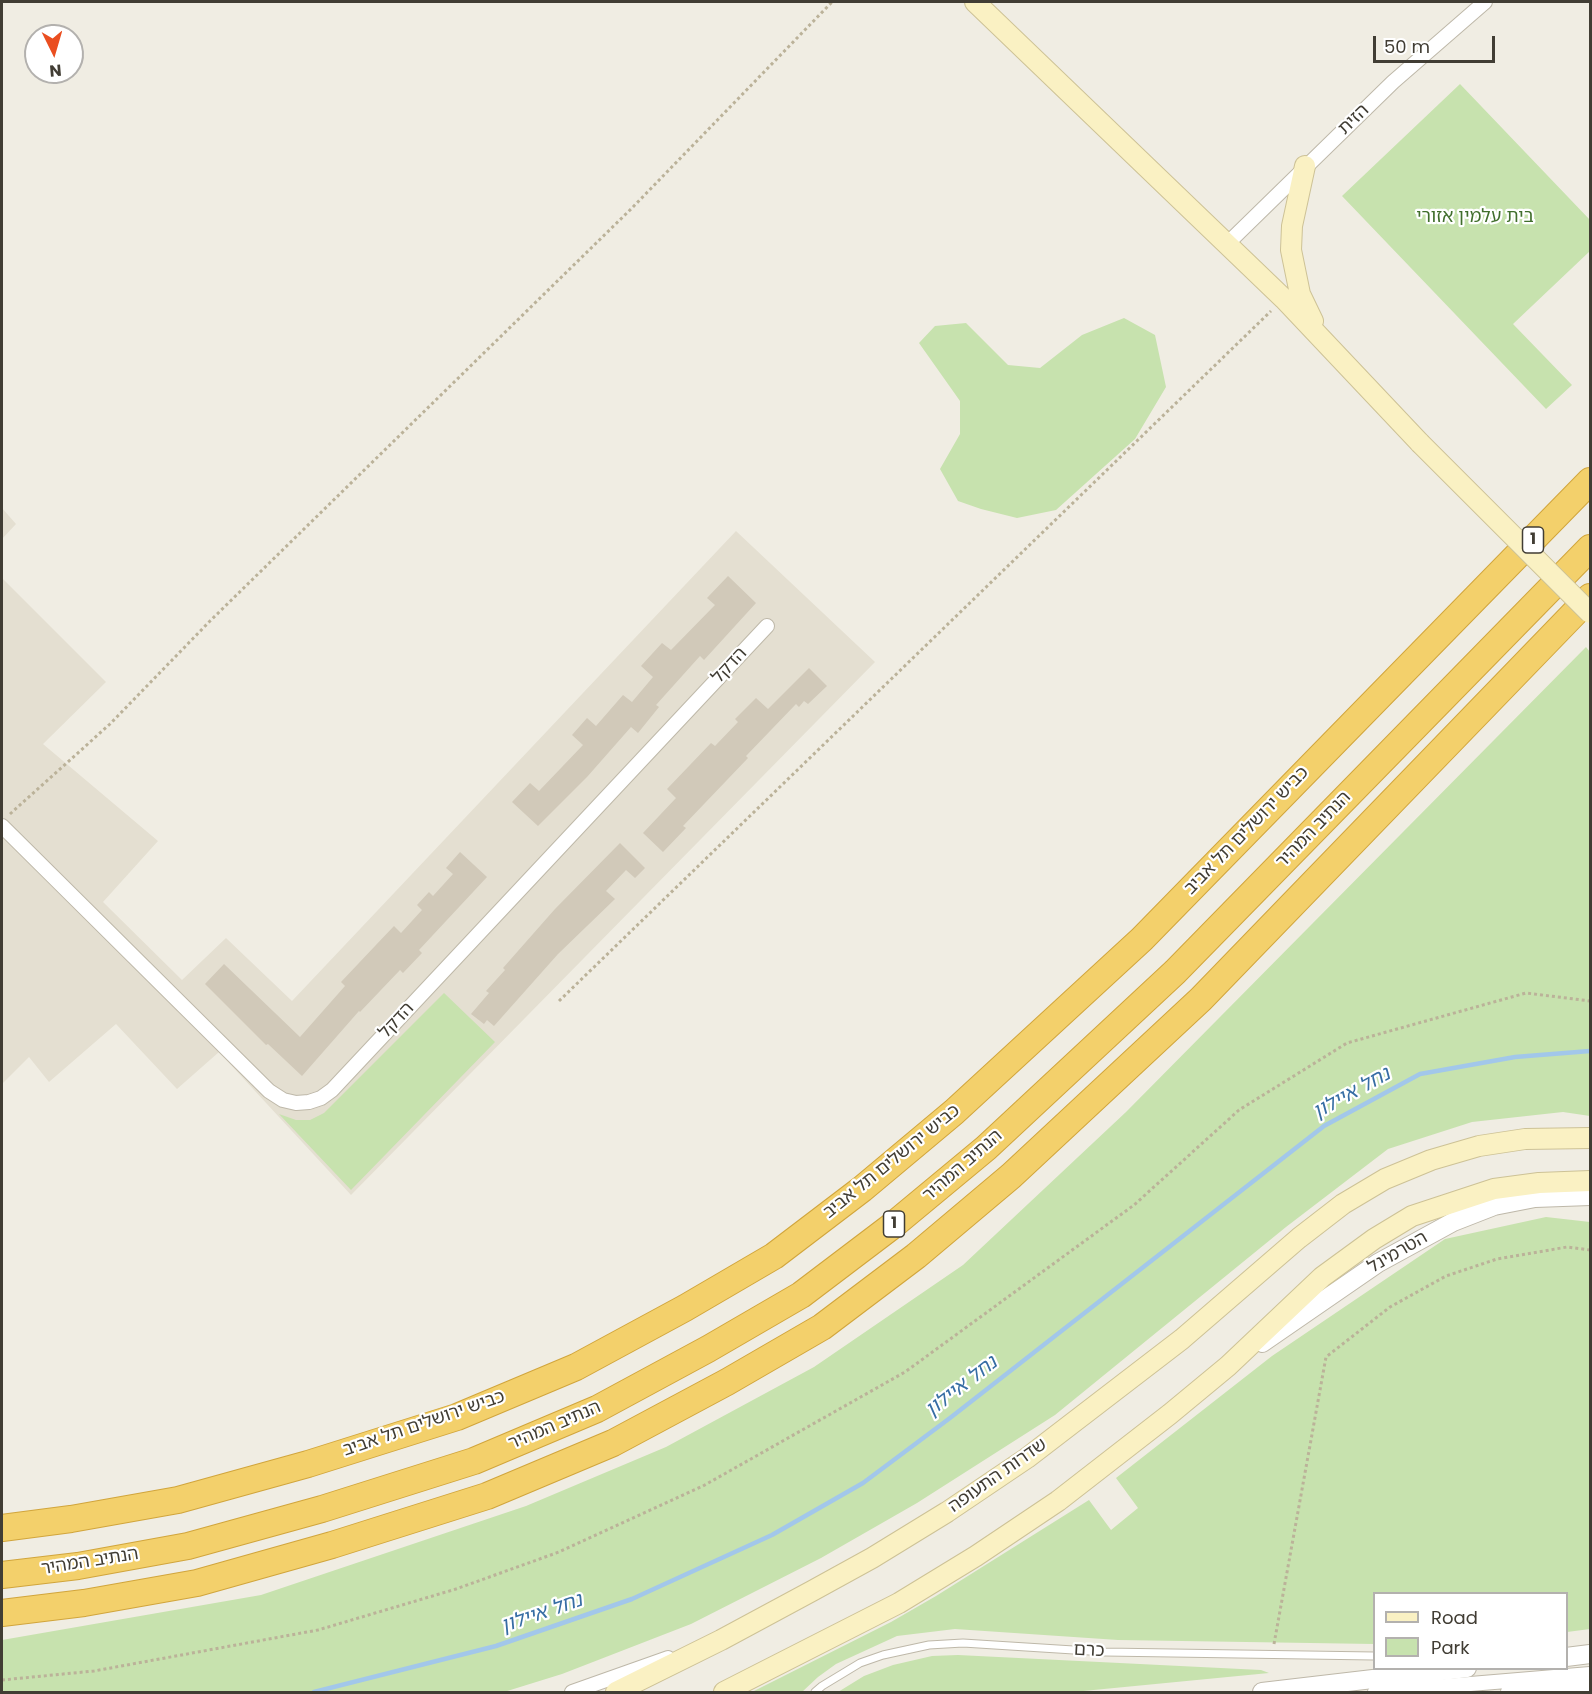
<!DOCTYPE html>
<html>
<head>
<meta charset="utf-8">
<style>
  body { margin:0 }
  #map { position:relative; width:1592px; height:1694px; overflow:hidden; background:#f0ede3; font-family:Poppins,sans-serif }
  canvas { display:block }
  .frame { position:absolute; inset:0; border:3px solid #413d34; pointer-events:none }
  .legend { position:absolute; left:1373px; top:1592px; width:195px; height:78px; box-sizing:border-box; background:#fff; border:2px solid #b3b1ae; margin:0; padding:8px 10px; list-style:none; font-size:18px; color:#413d34 }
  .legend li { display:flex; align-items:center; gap:12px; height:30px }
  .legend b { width:30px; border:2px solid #b3b1ae }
  .north { position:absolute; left:24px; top:24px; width:60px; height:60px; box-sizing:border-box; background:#fff; border:2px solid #b3b1ae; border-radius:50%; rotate:175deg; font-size:16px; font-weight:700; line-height:24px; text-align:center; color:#413d34 }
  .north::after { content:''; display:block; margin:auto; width:21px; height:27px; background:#ea4e20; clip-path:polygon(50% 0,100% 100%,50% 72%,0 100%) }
  .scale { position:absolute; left:1373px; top:36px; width:122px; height:27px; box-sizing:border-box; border:3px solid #413d34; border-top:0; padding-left:8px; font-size:18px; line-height:21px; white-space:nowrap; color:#413d34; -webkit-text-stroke:4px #fff; paint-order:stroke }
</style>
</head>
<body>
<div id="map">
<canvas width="1592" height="1694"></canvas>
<div class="frame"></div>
<ul class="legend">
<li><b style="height:8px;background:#faf1c3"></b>Road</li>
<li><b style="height:16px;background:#c7e2ae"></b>Park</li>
</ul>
<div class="north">N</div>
<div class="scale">50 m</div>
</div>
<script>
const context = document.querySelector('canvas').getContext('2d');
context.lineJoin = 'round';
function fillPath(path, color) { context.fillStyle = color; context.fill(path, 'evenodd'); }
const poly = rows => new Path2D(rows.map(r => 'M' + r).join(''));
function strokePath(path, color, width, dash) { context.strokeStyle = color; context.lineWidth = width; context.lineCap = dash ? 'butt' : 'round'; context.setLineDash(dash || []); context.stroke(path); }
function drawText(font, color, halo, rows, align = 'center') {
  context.font = font + ' Poppins,"Noto Sans Hebrew",sans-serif'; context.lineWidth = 4.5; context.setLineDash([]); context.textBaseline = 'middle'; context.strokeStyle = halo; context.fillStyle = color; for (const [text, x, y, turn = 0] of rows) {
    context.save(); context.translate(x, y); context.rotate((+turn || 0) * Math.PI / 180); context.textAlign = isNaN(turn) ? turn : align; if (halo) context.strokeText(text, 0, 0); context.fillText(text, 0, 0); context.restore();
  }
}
const residential = poly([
  [2,508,16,524,2,539],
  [736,531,875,662,351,1195,219,1052,177,1089,116,1024,49,1082,29,1057,2,1084,2,578,106,682,43,744,158,841,103,902,182,980,226,938,292,1001]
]);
const green = poly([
  [1460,84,1590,220,1590,251,1513,324,1572,385,1546,409,1342,196],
  [1124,318,1155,335,1166,387,1135,439,1056,510,1017,518,981,509,958,501,940,469,960,434,960,401,919,343,935,326,966,323,1008,365,1040,368,1082,335],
  [1586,647,1590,652,1590,1116,1563,1112,1472,1122,1388,1149,1286,1227,1055,1415,917,1503,821,1558,691,1624,562,1674,504,1692,2,1692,2,1640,261,1595,526,1506,666,1447,814,1367,963,1265,1126,1112],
  [444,993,495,1042,351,1190,279,1114,296,1120,310,1120,324,1113],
  [1546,1217,1590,1222,1590,1629,1567,1632,1566,1594,1374,1594,1374,1644,1118,1640,955,1629,897,1636,836,1664,818,1677,802,1692,752,1692,891,1622,936,1596,1089,1500,1111,1530,1138,1508,1116,1478,1272,1356,1445,1239],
  [958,1655,1261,1670,1269,1673,1073,1692,838,1692,864,1676,893,1665,932,1656]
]);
const stream = poly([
  [314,1692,496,1646,632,1599,772,1535,863,1483,950,1418,1324,1126,1420,1074,1515,1057,1590,1051]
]);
const building = poly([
  [728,576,756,603,704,660,700,656,656,705,659,707,638,733,631,727,587,777,538,826,512,802,530,783,539,791,583,745,572,735,587,718,596,726,623,695,632,702,653,677,641,666,662,643,671,650,715,605,707,598],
  [809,668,827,686,808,704,804,701,799,707,796,704,746,756,748,758,683,826,686,828,663,852,643,833,676,798,667,789,711,743,715,746,738,722,735,719,756,698,768,709],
  [620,843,645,868,635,878,626,870,606,891,615,899,558,954,494,1026,487,1020,484,1024,471,1014,489,993,486,991,505,970,503,968,555,909],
  [460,852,487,877,419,950,422,953,403,973,400,970,360,1012,359,1011,302,1076,268,1044,266,1045,205,984,224,964,300,1037,345,986,341,982,375,946,394,926,401,933,422,910,417,905,429,892,433,896,453,874,446,868]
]);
const path = poly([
  [10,814,110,724,210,621,631,209,832,2],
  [559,1001,1271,311],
  [1274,1644,1326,1357,1390,1307,1446,1276,1497,1259,1567,1247,1590,1250],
  [2,1680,94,1671,318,1630,456,1589,559,1552,703,1486,905,1372,1134,1205,1239,1110,1347,1043,1526,993,1590,1001]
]);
const service = poly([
  [815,1692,822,1686,860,1663,883,1655,929,1645,963,1643,1105,1652,1374,1656]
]);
const minor = poly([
  [1227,244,1393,82,1485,2],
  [2,826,269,1091,283,1100,296,1103,309,1102,321,1098,332,1090,767,626],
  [572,1692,668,1658],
  [1375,1692,1590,1674],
  [1508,1692,1590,1684]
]);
const tertiary = poly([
  [1262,1343,1378,1263,1453,1222,1494,1206,1535,1198,1590,1196],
  [1566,1657,1590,1654],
  [1262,1692,1467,1668]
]);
const secondary = poly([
  [975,2,1284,299,1420,443],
  [1305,166,1292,226,1291,250,1300,294,1313,321],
  [616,1692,721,1640,812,1591,872,1558,947,1512,1027,1458,1182,1339,1299,1238,1343,1204,1385,1179,1431,1160,1479,1146,1525,1139,1590,1138],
  [724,1692,899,1603,976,1556,1058,1501,1170,1414,1228,1366,1322,1277,1374,1239,1412,1216,1494,1189,1539,1183,1590,1181]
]);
const motorway = poly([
  [2,1528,71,1519,178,1500,308,1464,457,1417,576,1367,685,1308,774,1256,862,1189,954,1112,1142,939,1590,481],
  [2,1575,78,1566,188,1546,322,1509,474,1461,597,1409,708,1349,801,1295,892,1226,986,1148,1175,972,1590,548],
  [2,1613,84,1603,197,1583,332,1545,487,1496,613,1443,727,1382,822,1327,916,1256,1011,1176,1201,999,1590,597]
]);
const secondaryBridge = poly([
  [1420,443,1590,613]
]);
const shields = [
  [1533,540,21],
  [894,1224,21]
];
const shieldNames = [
  ["1",1533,540],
  ["1",894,1224]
];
const streetNames = [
  ["הזית",1354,120,-44],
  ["הדקל",730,666,-47],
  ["הנתיב המהיר",1314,830,-46],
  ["כביש ירושלים תל אביב",1247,831,-46],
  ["הדקל",397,1021,-47],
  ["כביש ירושלים תל אביב",892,1162,-39],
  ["הנתיב המהיר",963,1166,-41],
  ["הטרמינל",1398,1253,-30],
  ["כביש ירושלים תל אביב",424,1424,-19],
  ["הנתיב המהיר",555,1426,-23],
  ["שדרות התעופה",998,1476,-35],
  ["הנתיב המהיר",90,1562,-9],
  ["כרם",1089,1651,3]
];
const parkNames = [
  ["בית עלמין אזורי",1475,217]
];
const waterNames = [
  ["נחל איילון",1352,1094,-29],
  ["נחל איילון",962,1387,-38],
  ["נחל איילון",542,1614,-19]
];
fillPath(residential, '#e4dfd1');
fillPath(green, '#c7e2ae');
strokePath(stream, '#a2c7ea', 4.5);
fillPath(building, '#d1c9b9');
strokePath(service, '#beb8a9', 9);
strokePath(minor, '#beb8a9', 16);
strokePath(tertiary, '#beb8a9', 20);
strokePath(secondary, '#cdc296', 22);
strokePath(motorway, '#d1a53c', 28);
strokePath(path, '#bbb299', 3, [3, 3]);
strokePath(service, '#fff', 7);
strokePath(minor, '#fff', 14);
strokePath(tertiary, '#fff', 18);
strokePath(secondary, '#faf1c3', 20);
strokePath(motorway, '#f3d06b', 26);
strokePath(secondaryBridge, '#cdc296', 22, []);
strokePath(secondaryBridge, '#faf1c3', 20);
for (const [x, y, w] of shields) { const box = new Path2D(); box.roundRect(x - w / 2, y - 13, w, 26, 4.5); context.fillStyle = '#fff'; context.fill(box); strokePath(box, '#413d34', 1.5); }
drawText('bold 16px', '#413d34', null, shieldNames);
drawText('18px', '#413d34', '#fff', streetNames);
drawText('18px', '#406e2c', '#fff', parkNames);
drawText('italic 20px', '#366da4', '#fff', waterNames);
</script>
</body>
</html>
